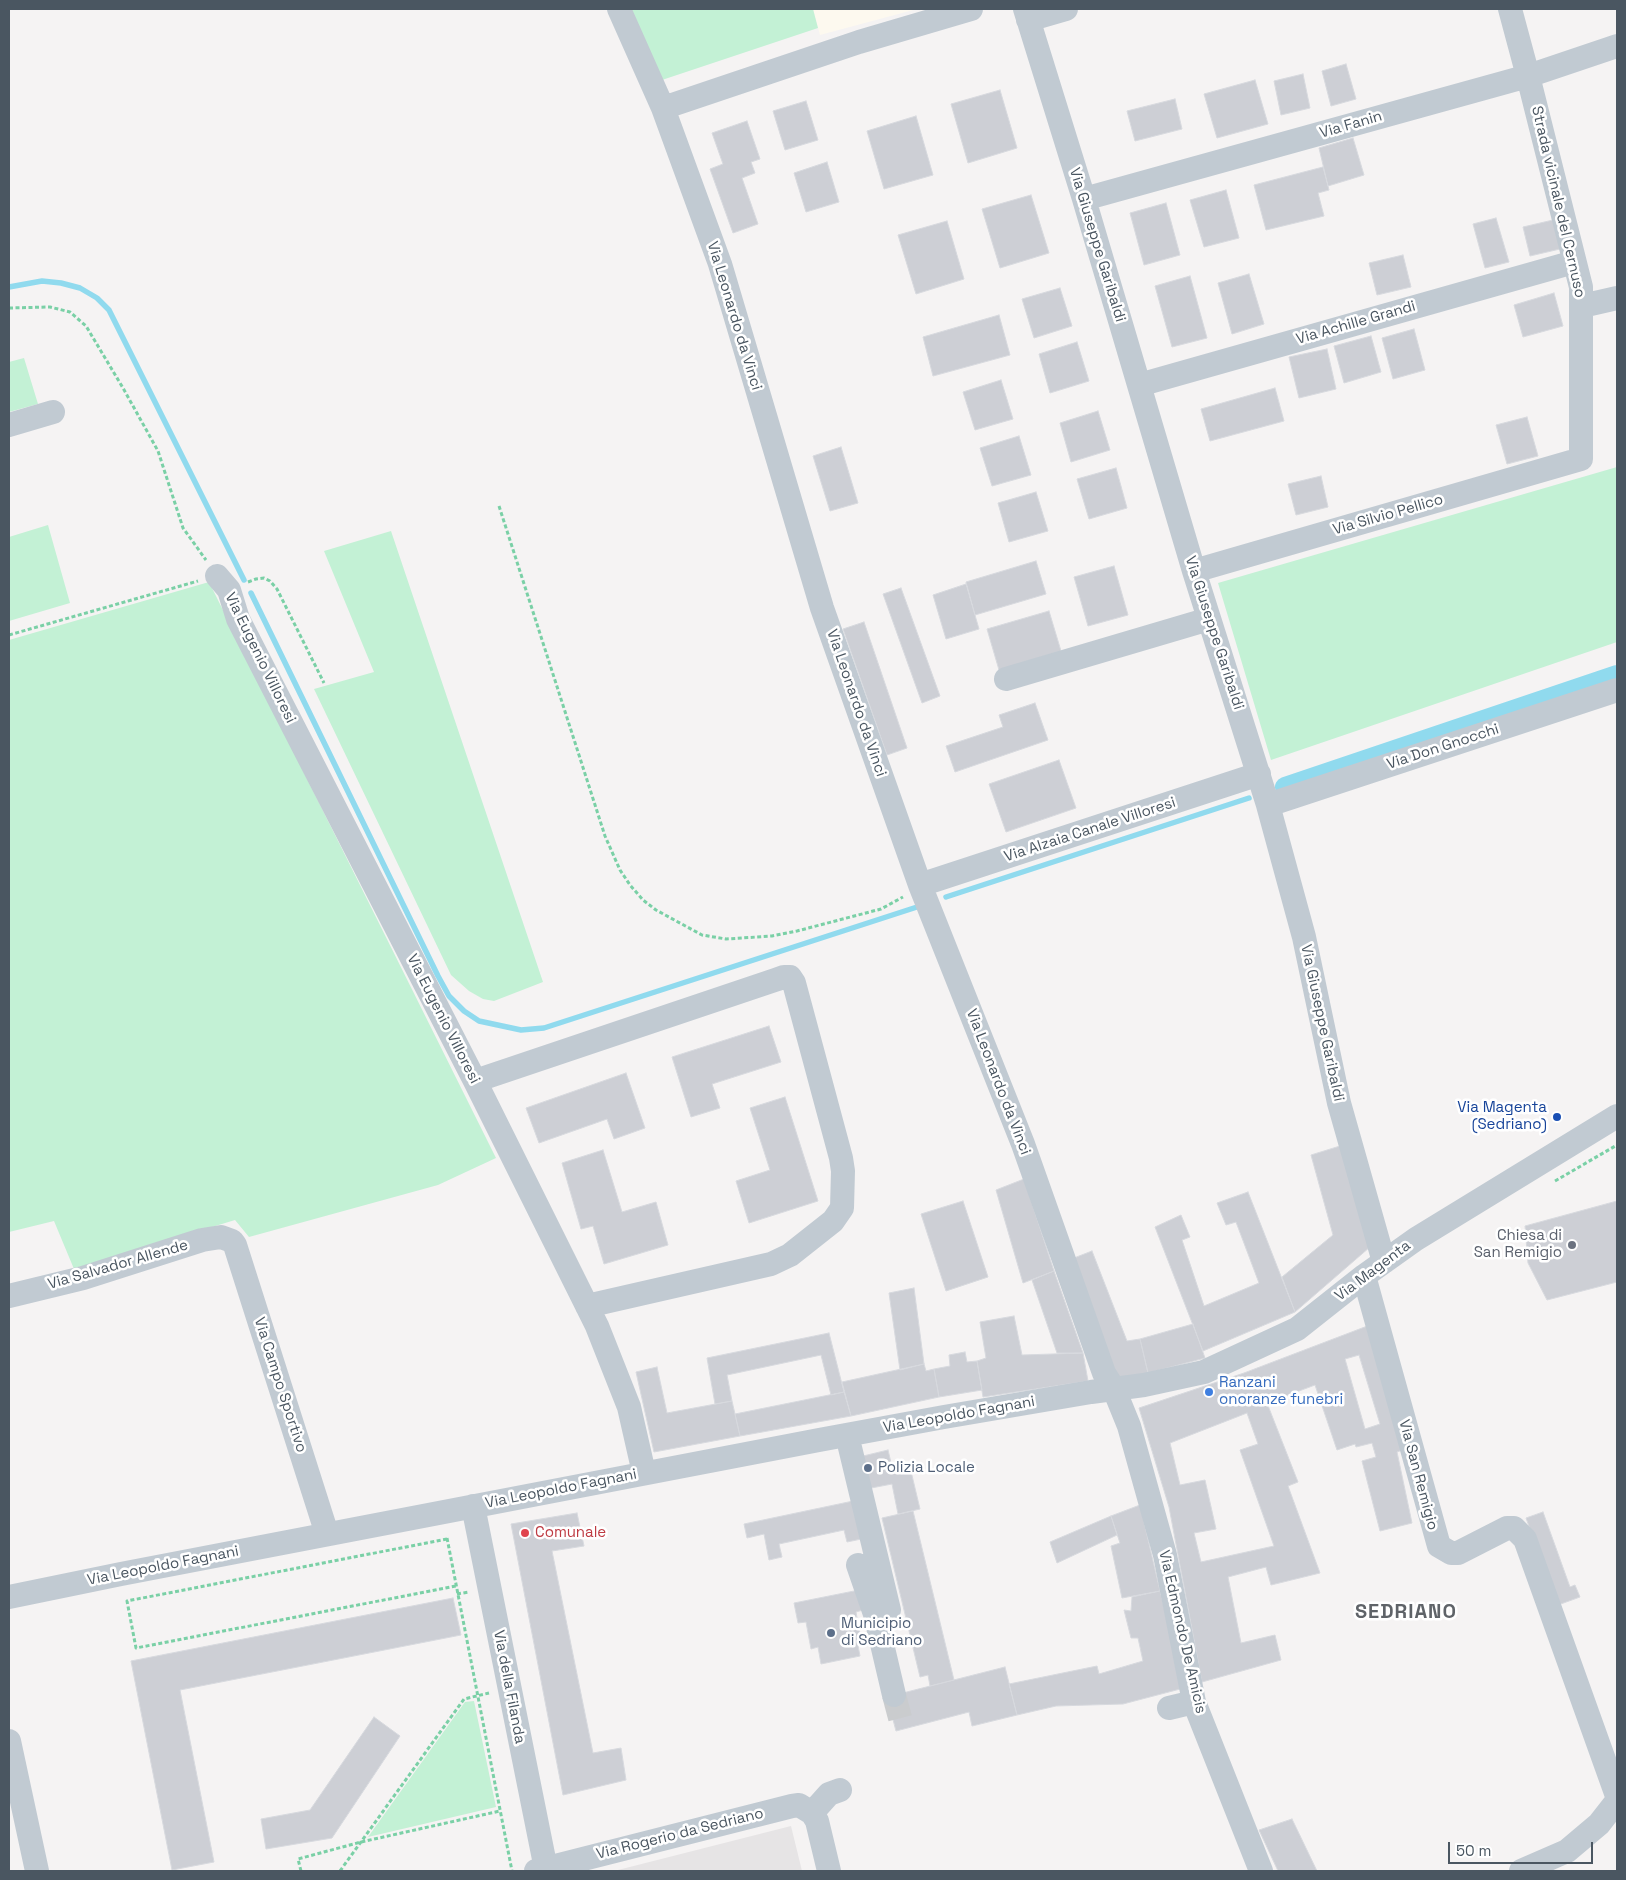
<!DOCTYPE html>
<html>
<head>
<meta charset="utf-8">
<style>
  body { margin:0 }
  #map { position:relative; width:1626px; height:1880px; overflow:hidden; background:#f5f3f3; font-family:"Space Grotesk",sans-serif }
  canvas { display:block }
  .frame { position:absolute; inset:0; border:10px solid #4a5661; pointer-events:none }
  .scale { position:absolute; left:1448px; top:1842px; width:145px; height:22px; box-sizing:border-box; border:2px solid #4a5661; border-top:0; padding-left:6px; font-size:15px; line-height:18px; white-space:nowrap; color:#4a5661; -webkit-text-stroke:4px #fff; paint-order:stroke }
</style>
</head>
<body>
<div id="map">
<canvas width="1626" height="1880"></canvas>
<div class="frame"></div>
<div class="scale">50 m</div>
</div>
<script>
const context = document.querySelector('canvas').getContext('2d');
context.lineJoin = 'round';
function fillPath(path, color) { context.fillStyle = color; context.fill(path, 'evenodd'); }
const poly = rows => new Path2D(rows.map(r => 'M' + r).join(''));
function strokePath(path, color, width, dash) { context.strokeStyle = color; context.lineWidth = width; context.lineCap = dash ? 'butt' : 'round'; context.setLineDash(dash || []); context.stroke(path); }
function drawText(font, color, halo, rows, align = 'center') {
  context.font = font + ' "Space Grotesk",sans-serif'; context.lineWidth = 5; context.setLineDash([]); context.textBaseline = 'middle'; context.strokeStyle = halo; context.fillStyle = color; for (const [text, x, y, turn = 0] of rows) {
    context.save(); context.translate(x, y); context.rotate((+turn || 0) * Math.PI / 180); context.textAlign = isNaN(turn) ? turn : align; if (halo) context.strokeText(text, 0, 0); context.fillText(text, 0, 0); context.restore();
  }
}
const commercial = poly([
  [813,9,917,9,820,35]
]);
const education = poly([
  [791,1826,802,1871,614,1871]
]);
const green = poly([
  [629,9,813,9,818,28,662,80],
  [24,358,38,404,9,412,9,362],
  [1617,467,1617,642,1271,760,1218,583],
  [48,525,70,603,9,621,9,537],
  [391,531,543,982,494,1001,483,999,469,991,451,975,314,689,374,672,324,551],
  [209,582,496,1158,438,1185,249,1237,235,1220,74,1269,54,1221,9,1232,9,640],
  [474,1701,496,1807,368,1837,465,1702]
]);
const stream = poly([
  [9,287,42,281,61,283,80,288,97,298,109,310,244,580],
  [251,593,438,976,449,996,464,1011,479,1021,521,1030,544,1028,917,907],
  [946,897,1249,798]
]);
const canal = poly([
  [1285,787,1617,675]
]);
const building = poly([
  [1346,64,1356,99,1331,106,1322,71,1346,64],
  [1303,74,1310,108,1281,115,1274,81,1303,74],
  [1255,80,1268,124,1217,138,1204,94,1255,80],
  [1000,90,1017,148,968,163,951,104,1000,90],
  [1175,99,1182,129,1135,141,1127,111,1175,99],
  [806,101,818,140,785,150,773,111,806,101],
  [916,116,933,175,884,189,867,131,916,116],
  [747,121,760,159,751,162,755,173,742,178,758,224,733,233,710,169,723,164,712,133,747,121],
  [1353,138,1364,175,1328,186,1319,148,1353,138],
  [827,162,839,202,806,212,794,173,827,162],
  [1323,167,1329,190,1318,193,1324,216,1266,230,1254,185,1323,167],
  [1226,190,1239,238,1204,247,1190,200,1226,190],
  [1031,195,1049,253,1000,268,982,209,1031,195],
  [1166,203,1180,255,1144,265,1130,213,1166,203],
  [1496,218,1509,262,1485,268,1473,224,1496,218],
  [1553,220,1560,249,1530,256,1523,227,1553,220],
  [947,221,964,279,916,294,898,235,947,221],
  [1403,255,1411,287,1377,295,1369,263,1403,255],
  [1249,274,1264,324,1232,334,1218,283,1249,274],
  [1190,276,1207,338,1172,347,1155,286,1190,276],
  [1060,288,1072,326,1034,338,1022,299,1060,288],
  [1554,293,1563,326,1523,337,1514,305,1554,293],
  [999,315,1010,355,933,376,923,337,999,315],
  [1414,329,1425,370,1393,379,1382,338,1414,329],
  [1371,336,1381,372,1344,383,1334,346,1371,336],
  [1077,342,1089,381,1050,393,1039,354,1077,342],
  [1327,349,1336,389,1299,398,1289,357,1327,349],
  [1001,380,1013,419,975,430,963,392,1001,380],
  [1275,388,1284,421,1210,441,1201,409,1275,388],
  [1098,411,1110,450,1071,462,1060,423,1098,411],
  [1527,417,1538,456,1507,464,1496,425,1527,417],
  [1019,436,1031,475,992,486,980,448,1019,436],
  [841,447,858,503,830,511,813,456,841,447],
  [1116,468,1127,508,1089,519,1077,479,1116,468],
  [1321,476,1328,507,1296,515,1288,484,1321,476],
  [1036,492,1048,531,1009,542,998,503,1036,492],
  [1036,561,1046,594,975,615,966,582,1036,561],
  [1114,566,1128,615,1088,626,1074,577,1114,566],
  [966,584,979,629,946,639,933,595,966,584],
  [901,588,940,696,922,703,883,594,901,588],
  [1049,611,1061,651,999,670,987,629,1049,611],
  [864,622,907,748,887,755,843,629,864,622],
  [1035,703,1048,740,955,772,946,746,1003,727,999,715,1035,703],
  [1059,760,1076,808,1006,832,989,784,1059,760],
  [769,1026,781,1062,712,1084,720,1108,691,1117,672,1057,769,1026],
  [626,1073,645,1128,614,1139,607,1119,539,1143,526,1108,626,1073],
  [785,1097,818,1201,749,1223,736,1181,770,1170,750,1108,785,1097],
  [1340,1146,1370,1247,1295,1312,1282,1277,1333,1235,1311,1155,1340,1146],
  [603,1150,622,1212,656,1202,668,1245,604,1264,593,1226,581,1229,562,1163,603,1150],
  [1024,1179,1054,1271,1023,1283,996,1190,1024,1179],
  [1248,1192,1295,1312,1203,1351,1155,1227,1181,1215,1190,1237,1182,1240,1204,1306,1259,1283,1236,1222,1226,1225,1217,1203,1248,1192],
  [963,1201,988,1277,946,1291,921,1214,963,1201],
  [1617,1201,1617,1282,1547,1300,1528,1263,1525,1226,1617,1201],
  [1092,1251,1127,1341,1140,1339,1148,1373,1116,1380,1074,1258,1092,1251],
  [1054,1271,1083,1353,1057,1353,1032,1280,1054,1271],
  [914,1288,924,1364,900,1370,889,1293,914,1288],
  [1014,1316,1022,1355,1083,1353,1088,1381,983,1397,977,1361,986,1358,980,1322,1014,1316],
  [1193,1324,1205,1358,1148,1373,1140,1339,1193,1324],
  [1370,1325,1405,1449,1397,1452,1412,1523,1380,1531,1362,1461,1376,1457,1372,1443,1356,1447,1355,1444,1337,1450,1315,1385,1267,1403,1298,1482,1288,1486,1320,1573,1271,1585,1266,1567,1228,1577,1241,1643,1275,1635,1281,1660,1202,1682,1169,1507,1139,1408,1244,1373,1370,1325],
  [1359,1355,1380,1424,1365,1429,1345,1359,1359,1355],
  [1247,1413,1258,1444,1240,1450,1274,1546,1201,1562,1194,1533,1216,1529,1205,1480,1180,1485,1170,1443,1247,1413],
  [829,1333,844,1392,831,1395,821,1355,727,1375,732,1401,715,1404,707,1358,829,1333],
  [965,1352,967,1362,977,1361,982,1390,939,1397,934,1369,950,1366,949,1355,965,1352],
  [924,1364,926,1371,934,1369,939,1397,851,1416,842,1382,924,1364],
  [657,1367,667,1413,732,1401,740,1436,654,1452,636,1372,657,1367],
  [844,1392,851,1416,740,1436,735,1414,844,1392],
  [888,1450,893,1471,910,1467,920,1509,898,1514,892,1484,866,1489,859,1457,888,1450],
  [858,1500,866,1538,847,1542,844,1530,779,1544,782,1557,769,1560,764,1534,747,1538,744,1524,858,1500],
  [1140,1505,1160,1591,1122,1598,1111,1546,1120,1543,1111,1516,1140,1505],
  [913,1511,954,1680,930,1686,928,1675,920,1677,882,1518,913,1511],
  [1543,1512,1570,1587,1575,1585,1580,1597,1558,1605,1526,1518,1543,1512],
  [577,1513,584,1546,552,1551,593,1753,621,1748,626,1780,563,1795,511,1524,577,1513],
  [1111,1516,1117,1535,1057,1563,1050,1542,1111,1516],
  [859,1590,863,1610,856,1612,861,1639,857,1640,860,1656,821,1664,818,1647,811,1649,806,1622,798,1623,794,1603,859,1590],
  [1160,1591,1184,1688,1123,1704,1056,1706,1017,1715,1009,1684,1097,1666,1099,1674,1143,1661,1138,1638,1131,1638,1124,1610,1131,1611,1132,1597,1160,1591],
  [453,1598,461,1635,180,1690,214,1862,172,1870,131,1661,453,1598],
  [1005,1667,1017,1715,972,1726,969,1712,896,1731,887,1697,1005,1667],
  [374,1717,400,1736,332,1838,266,1849,261,1819,310,1810,374,1717],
  [1292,1819,1317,1871,1278,1871,1259,1830,1292,1819]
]);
const minorTunnel = poly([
  [894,1695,903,1729]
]);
const path = poly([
  [9,308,50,307,70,312,86,326,123,388,158,451,183,528,206,560],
  [499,506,605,836,620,870,630,885,643,900,656,910,702,935,726,939,772,936,797,931,881,909,903,897],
  [248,582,256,579,264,578,270,581,277,589,324,683],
  [9,635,198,581],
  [1555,1181,1617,1145],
  [447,1538,512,1871],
  [447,1539,127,1601,136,1648,456,1586],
  [457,1594,469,1592],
  [301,1871,298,1859,361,1842,500,1811],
  [340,1871,464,1699,489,1693]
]);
const minor = poly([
  [619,9,663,108,720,264,822,608,920,885,1023,1144,1104,1373,1114,1389,1129,1426,1165,1555,1194,1702,1261,1871],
  [1025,9,1084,199,1194,571,1268,805,1304,937,1339,1103,1384,1262],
  [1028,20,1066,9],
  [663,108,859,42,971,9],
  [1084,199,1528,76,1617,46],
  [1582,306,1617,298],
  [1139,385,1574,262],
  [9,425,53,412],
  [1194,571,1581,459,1581,287,1528,76,1510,9],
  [217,576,229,590,238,619,475,1081,597,1326,629,1407,644,1473],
  [1006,679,1209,619],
  [1268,805,1617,690],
  [920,885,1259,774],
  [475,1081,775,980,784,977,790,977,794,983,841,1158,843,1171,842,1208,833,1221,790,1255,771,1264,587,1306],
  [1364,1276,1439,1546,1451,1553,1458,1553,1507,1528,1514,1528,1525,1539,1617,1796],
  [9,1296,83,1278,202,1240,221,1237,232,1241,235,1245,327,1534],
  [847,1435,889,1610,875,1614,894,1695],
  [473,1506,546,1869],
  [858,1565,875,1614],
  [9,1597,121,1574,819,1440,944,1417,1091,1392,1144,1385,1204,1372,1297,1329,1364,1276,1416,1239,1617,1116],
  [1169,1708,1194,1702],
  [9,1741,37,1871],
  [812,1813,829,1794,840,1790],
  [536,1871,792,1806,799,1805,812,1813,817,1821,829,1871],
  [1521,1871,1567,1851,1599,1824,1617,1801]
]);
const markers = [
  [1557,1117,5,"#1a4fb4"],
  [1572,1245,5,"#6b7280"],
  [1209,1392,5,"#3f7fe0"],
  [868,1468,5,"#5c6f8a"],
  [525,1533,5,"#e0444e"],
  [831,1633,5,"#5c6f8a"]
];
const streetNames = [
  ["Via Fanin",1351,125,-16],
  ["Strada vicinale del Cernuso",1558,202,77],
  ["Via Giuseppe Garibaldi",1097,245,73],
  ["Via Leonardo da Vinci",734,316,73],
  ["Via Achille Grandi",1356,323,-16],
  ["Via Silvio Pellico",1388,515,-16],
  ["Via Giuseppe Garibaldi",1214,633,72],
  ["Via Eugenio Villoresi",260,658,64],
  ["Via Leonardo da Vinci",856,703,71],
  ["Via Don Gnocchi",1443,747,-18],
  ["Via Alzaia Canale Villoresi",1090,830,-18],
  ["Via Eugenio Villoresi",443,1019,63],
  ["Via Giuseppe Garibaldi",1322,1023,78],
  ["Via Leonardo da Vinci",998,1082,69],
  ["Via Salvador Allende",118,1265,-16],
  ["Via Magenta",1373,1271,-37],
  ["Via Campo Sportivo",280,1385,72],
  ["Via Leopoldo Fagnani",959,1415,-10],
  ["Via San Remigio",1418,1475,75],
  ["Via Leopoldo Fagnani",561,1489,-11],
  ["Via Leopoldo Fagnani",163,1566,-11],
  ["Via Edmondo De Amicis",1182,1632,77],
  ["Via della Filanda",509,1687,79],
  ["Via Rogerio da Sedriano",680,1834,-14]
];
const transitNames = [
  ["Via Magenta",1547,1108],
  ["(Sedriano)",1547,1125]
];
const worshipNames = [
  ["Chiesa di",1562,1236],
  ["San Remigio",1562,1253]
];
const shopNames = [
  ["Ranzani",1219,1383],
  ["onoranze funebri",1219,1400]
];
const serviceNames = [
  ["Polizia Locale",878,1468],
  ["Municipio",841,1624],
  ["di Sedriano",841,1641]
];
const healthNames = [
  ["Comunale",535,1533]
];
const districtNames = [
  ["SEDRIANO",1406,1613]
];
fillPath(commercial, '#fdf9ef');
fillPath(education, '#e6e4e5');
fillPath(green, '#c3f1d5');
strokePath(stream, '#90daee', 5.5);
strokePath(canal, '#90daee', 20);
fillPath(building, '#cdcfd5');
strokePath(building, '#d7d9de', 1);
strokePath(minorTunnel, '#caccce', 24, [24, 12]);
strokePath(path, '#7ad0a6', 3, [4, 2.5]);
strokePath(minor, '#c1cad2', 24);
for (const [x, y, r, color] of markers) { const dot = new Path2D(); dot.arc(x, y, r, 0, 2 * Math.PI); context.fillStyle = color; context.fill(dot); strokePath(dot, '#fff', 2); }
drawText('15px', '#4a5661', '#fff', streetNames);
drawText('15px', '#164399', '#fff', transitNames, 'right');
drawText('15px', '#5b616d', '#fff', worshipNames, 'right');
drawText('15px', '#366cbe', '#fff', shopNames, 'left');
drawText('15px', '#4e5e75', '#fff', serviceNames, 'left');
drawText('15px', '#be3a42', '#fff', healthNames, 'left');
context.letterSpacing = '1px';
drawText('bold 20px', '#5f6368', '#fff', districtNames);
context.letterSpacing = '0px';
</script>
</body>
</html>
